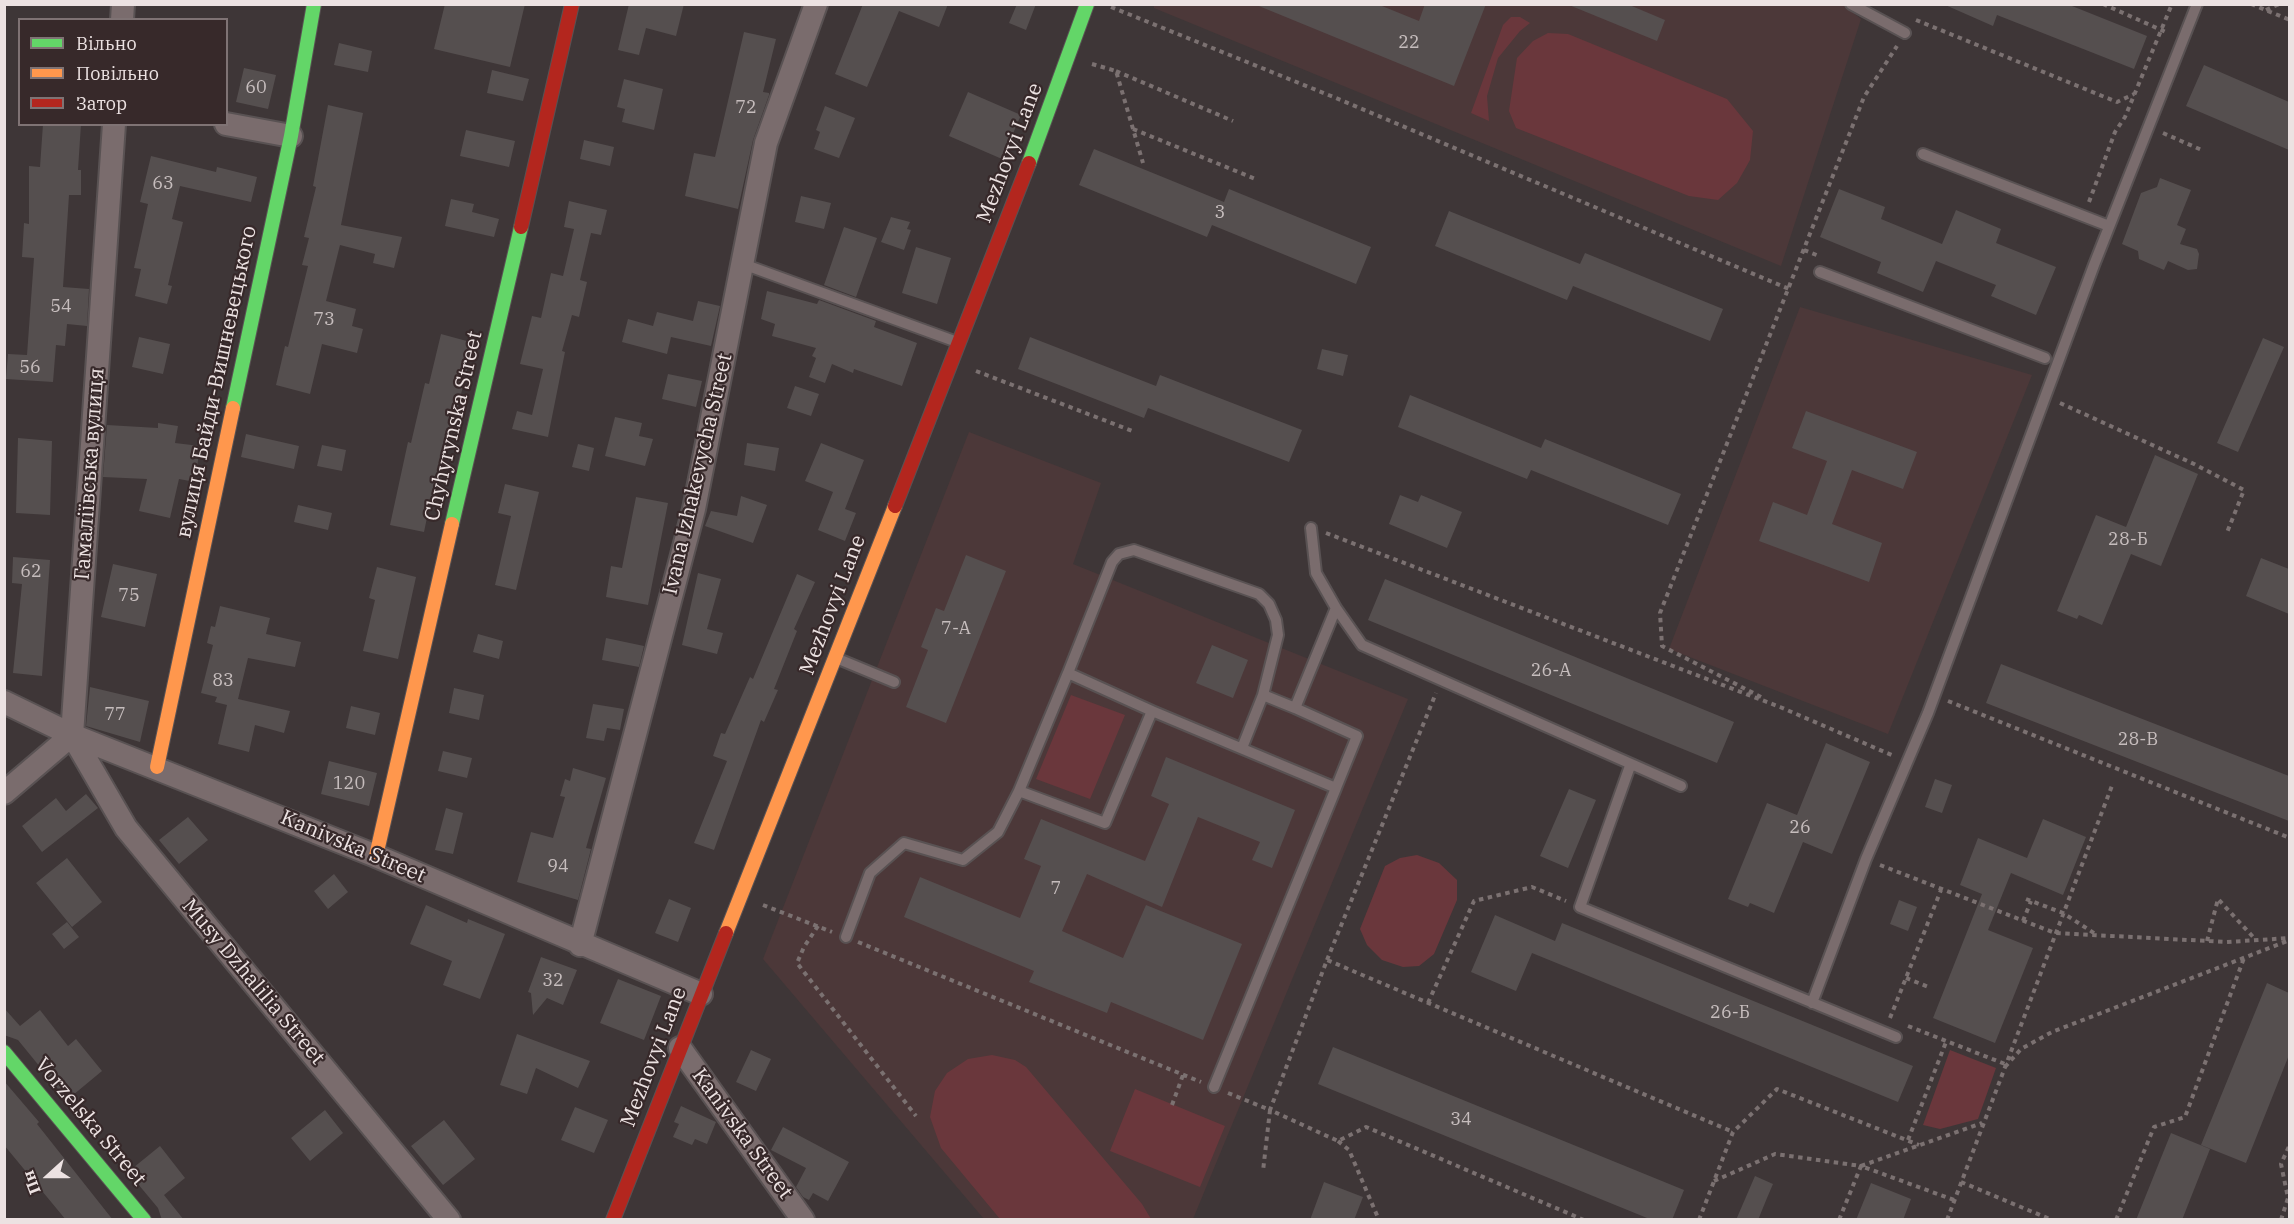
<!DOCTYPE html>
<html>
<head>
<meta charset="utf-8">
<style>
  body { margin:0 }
  #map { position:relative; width:2294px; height:1224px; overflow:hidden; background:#3e3637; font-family:"IBM Plex Serif",serif }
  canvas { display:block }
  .frame { position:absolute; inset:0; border:6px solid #ece2e2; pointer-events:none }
  .legend { position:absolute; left:18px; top:18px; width:210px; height:108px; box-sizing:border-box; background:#37292a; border:2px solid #7f7374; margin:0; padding:8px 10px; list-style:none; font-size:18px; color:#ece2e2 }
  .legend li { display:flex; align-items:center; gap:12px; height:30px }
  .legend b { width:30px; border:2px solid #7f7374 }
  .north { position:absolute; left:18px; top:1146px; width:60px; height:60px; -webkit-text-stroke:4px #37292a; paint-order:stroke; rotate:249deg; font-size:16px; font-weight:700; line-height:24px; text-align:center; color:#ece2e2 }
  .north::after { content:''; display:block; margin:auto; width:21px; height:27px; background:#ece2e2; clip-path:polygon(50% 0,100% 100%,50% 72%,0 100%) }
</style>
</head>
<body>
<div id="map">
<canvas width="2294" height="1224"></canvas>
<div class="frame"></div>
<ul class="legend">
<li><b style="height:8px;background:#63d668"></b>Вільно</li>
<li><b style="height:8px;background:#ff974d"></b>Повільно</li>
<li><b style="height:8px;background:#b3261e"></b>Затор</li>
</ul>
<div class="north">Пн</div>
</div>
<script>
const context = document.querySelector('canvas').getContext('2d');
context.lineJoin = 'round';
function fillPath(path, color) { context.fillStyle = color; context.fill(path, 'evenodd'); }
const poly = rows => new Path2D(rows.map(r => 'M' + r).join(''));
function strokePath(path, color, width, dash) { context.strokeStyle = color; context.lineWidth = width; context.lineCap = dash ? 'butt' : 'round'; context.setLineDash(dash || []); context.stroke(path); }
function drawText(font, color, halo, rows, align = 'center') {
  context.font = font + ' "IBM Plex Serif",serif'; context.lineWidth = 4.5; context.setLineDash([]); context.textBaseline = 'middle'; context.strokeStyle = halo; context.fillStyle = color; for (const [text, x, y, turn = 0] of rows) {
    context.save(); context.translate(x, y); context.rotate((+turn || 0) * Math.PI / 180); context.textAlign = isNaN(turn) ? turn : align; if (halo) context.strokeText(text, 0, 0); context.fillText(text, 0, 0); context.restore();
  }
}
const built = poly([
  [1154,4,1842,4,1861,19,1781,266,1154,8],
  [1800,307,2032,375,1888,734,1669,649],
  [969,432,1101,483,1073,564,1408,699,1193,1219,984,1219,763,959]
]);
const green = poly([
  [1511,17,1520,17,1530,23,1520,31,1498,58,1487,96,1489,121,1471,113,1503,25],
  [1548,33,1568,34,1727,99,1753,131,1750,160,1737,183,1718,200,1689,196,1516,128,1509,111,1517,58,1533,41],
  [1071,695,1125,715,1090,799,1036,779],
  [1417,855,1439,863,1457,880,1457,900,1434,954,1419,966,1403,967,1382,960,1367,945,1360,929,1385,866,1400,858],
  [1950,1050,1996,1068,1978,1119,1940,1129,1923,1125],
  [992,1055,1015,1060,1026,1067,1142,1204,1151,1219,1000,1219,941,1148,930,1117,935,1091,947,1073,968,1059],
  [1135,1089,1225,1126,1200,1187,1110,1151]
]);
const building = poly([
  [445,4,525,4,510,67,434,49],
  [629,4,684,4,676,36,646,28,639,55,618,50],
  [863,4,948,4,939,27,899,11,867,87,835,74],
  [1017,4,1036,4,1026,30,1009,23],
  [1254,4,1377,4,1419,21,1425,4,1486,4,1454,86],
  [1627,4,1665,20,1657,41,1569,5],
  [1943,4,2067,4,2147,36,2134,69,1997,15,1993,26],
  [744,32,776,39,763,92,769,93,769,95,753,140,738,209,685,196,694,153,715,157],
  [339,43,372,51,368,72,334,65],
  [2204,65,2289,102,2289,150,2186,106],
  [244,68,276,75,268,109,236,102],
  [492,70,529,79,523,101,487,93],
  [624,79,663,89,654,130,622,122,625,109,617,107],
  [968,92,1021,115,1002,159,949,136],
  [328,105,363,113,341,225,402,237,394,268,373,263,375,254,340,245,326,301,356,309,352,326,363,329,357,353,322,344,310,394,276,385,285,346,288,347,308,266,302,265,309,238,304,237,316,187,313,186],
  [825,106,855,118,839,158,814,149,820,132,816,130],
  [43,124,81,124,78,170,81,170,81,195,69,195,63,287,89,289,87,326,67,324,65,346,56,345,53,382,6,379,8,354,27,355,34,258,22,257,24,223,29,224,29,166,40,167],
  [466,130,515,141,509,167,460,156],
  [584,140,614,147,610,166,580,159],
  [1094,149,1224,202,1229,189,1371,247,1356,284,1212,225,1207,237,1079,185],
  [151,156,216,172,217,167,257,177,251,202,180,186,172,219,183,222,168,285,172,286,167,304,135,296,141,269,134,268,148,204,140,202],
  [2160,178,2191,190,2177,225,2186,229,2180,244,2197,249,2199,254,2197,269,2188,270,2168,261,2164,270,2139,259,2138,251,2122,244,2141,193,2157,187],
  [1839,189,1885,207,1881,219,1942,244,1956,210,2001,229,1996,243,2056,267,2036,315,1991,296,1996,285,1936,261,1923,292,1877,273,1881,262,1820,237],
  [801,196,831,203,824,229,795,222],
  [451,199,474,204,472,212,499,219,494,237,445,226],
  [569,201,607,210,601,235,591,233,580,280,587,282,579,317,572,315,562,351,565,352,548,437,512,429,517,411,532,415,543,369,520,364,532,316,541,318,551,273,563,276,574,229,564,227],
  [1449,211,1580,264,1585,253,1723,309,1710,341,1573,286,1567,300,1435,246],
  [891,217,910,222,907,229,911,230,904,250,881,242],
  [844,227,877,238,856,297,824,285],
  [916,247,951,258,937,304,902,293],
  [767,291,817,304,819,300,876,321,874,327,917,343,902,386,854,369,853,373,832,364,825,383,809,377,816,358,812,356,816,348,772,336,775,324,761,319],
  [698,301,720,306,711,346,671,337,667,354,622,342,628,319,653,326,657,312,693,321],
  [441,334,474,343,457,410,460,410,455,434,452,433,435,504,430,503,424,532,390,525,408,442,411,443,425,383,429,384],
  [139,337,170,344,163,374,132,367],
  [1030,337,1156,386,1160,375,1302,430,1289,462,1148,408,1144,418,1018,369],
  [2263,338,2284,347,2238,452,2217,443],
  [1322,349,1348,355,1343,376,1317,369],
  [668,374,702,381,696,407,662,399],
  [795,386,819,394,811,416,787,408],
  [1410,395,1541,448,1545,439,1681,494,1668,525,1531,470,1527,479,1398,427],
  [1806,411,1917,452,1903,489,1852,470,1832,524,1882,543,1869,582,1759,541,1773,502,1807,515,1827,461,1792,448],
  [615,417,642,423,639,436,653,439,645,466,605,456],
  [158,423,178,426,175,443,200,446,195,482,179,479,170,518,139,511,147,479,103,477,107,425,158,428],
  [246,434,299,446,294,469,241,457],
  [18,438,52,441,50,515,16,513],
  [747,443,779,448,775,471,744,465],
  [821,443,864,460,845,509,856,513,845,541,818,530,833,492,805,481],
  [578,444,594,448,589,471,572,467],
  [322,445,346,450,342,471,317,466],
  [2155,455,2198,474,2161,566,2131,554,2102,625,2079,615,2077,619,2057,611,2096,515,2126,527],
  [505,484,539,492,516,590,495,585,511,516,498,513],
  [1400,495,1418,502,1421,495,1462,512,1447,548,1389,524],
  [741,496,767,505,753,543,705,526,711,511,737,516],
  [636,497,668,503,648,605,606,597,611,566,622,568],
  [298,505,332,513,328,530,294,522],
  [966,555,1006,571,946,723,906,707,928,650,921,647,936,608,944,611],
  [13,557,50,560,42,676,13,673,22,584,12,583],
  [2261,558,2289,569,2289,614,2246,596],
  [113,564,157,574,145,627,101,617],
  [377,567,416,577,398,659,363,651,375,600,369,598],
  [698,573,721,579,707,629,723,633,717,654,682,645],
  [797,574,815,582,794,629,797,631,774,689,778,690,764,722,761,720,714,850,694,843,727,761,713,756,721,733,725,734,750,677,753,679],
  [1385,579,1734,722,1717,763,1368,620],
  [220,606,270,618,266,634,301,642,295,667,248,658,238,699,290,711,284,733,255,725,249,752,218,744,227,705,215,702,217,697,201,693,213,645,207,643,211,626,215,627],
  [478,634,503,641,499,659,473,652],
  [606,638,644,646,639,667,602,660],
  [1212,645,1248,660,1233,698,1196,683],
  [2001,664,2289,776,2289,821,1986,703],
  [90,687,149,701,140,742,86,726],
  [454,688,484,695,479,720,449,713],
  [593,704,624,709,620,730,607,728,604,741,586,738],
  [351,706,380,713,375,735,346,728],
  [1826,743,1870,762,1832,854,1803,842,1774,913,1750,903,1748,907,1728,899,1767,803,1797,815],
  [443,751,472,758,467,778,438,771],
  [1166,757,1295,810,1272,868,1252,860,1260,842,1198,817,1162,907,1087,874,1062,931,1123,958,1146,905,1242,944,1203,1040,1111,1002,1107,1013,1029,982,1034,971,904,917,920,877,1020,918,1041,866,1024,859,1041,819,1145,861,1169,804,1151,796],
  [329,761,377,773,369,806,321,794],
  [573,768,606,778,586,848,591,849,578,900,517,882,531,832,553,838,565,797,560,796,565,779,570,781],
  [1935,779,1952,785,1942,813,1925,807],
  [1569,789,1596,800,1568,868,1540,856],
  [86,794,98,808,42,852,22,826,56,798,66,811],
  [446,808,463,813,453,854,435,850],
  [188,817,208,840,179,864,159,840],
  [2043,819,2086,837,2063,895,2011,873,1988,930,2033,948,1995,1043,1933,1018,1982,894,1960,885,1978,838,2027,858],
  [67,858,102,902,72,927,36,883],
  [334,874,348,892,328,909,314,891],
  [669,899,691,908,678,942,655,933],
  [1899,900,1917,907,1908,931,1890,924],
  [426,905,467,923,468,919,505,934,480,999,443,985,452,961,410,944],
  [1495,915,1555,941,1562,923,1913,1066,1898,1102,1532,953,1516,991,1471,972],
  [67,922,79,937,64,949,52,934],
  [541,957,577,970,563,1005,547,998,533,1015,531,993,528,992],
  [618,979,661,996,644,1040,600,1023],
  [2267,983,2289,993,2289,1055,2246,1163,2201,1145],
  [4,1008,20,1026,40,1010,68,1046,76,1039,102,1071,67,1100,18,1040,4,1035],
  [517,1034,590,1061,578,1088,536,1068,527,1094,500,1085],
  [1333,1047,1684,1190,1672,1220,1652,1220,1318,1084],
  [751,1050,771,1059,756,1091,736,1082],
  [4,1081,39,1122,37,1124,113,1220,66,1220,4,1145],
  [681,1106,716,1122,707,1144,695,1139,692,1145,673,1137,679,1124,674,1122],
  [575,1107,608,1120,594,1153,561,1140],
  [325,1110,343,1133,310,1161,291,1138],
  [444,1120,475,1159,443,1185,411,1146],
  [783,1127,849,1162,828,1201,813,1193,809,1200,803,1197,796,1187,806,1168,771,1150],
  [2171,1133,2210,1149,2182,1220,2136,1220],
  [160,1146,185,1178,164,1195,184,1220,162,1220,158,1208,128,1172],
  [1755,1176,1773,1184,1767,1198,1758,1220,1736,1220],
  [1324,1182,1363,1197,1354,1220,1310,1220],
  [1871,1183,1911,1199,1903,1220,1856,1220]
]);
const path = poly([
  [2103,4,2168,33],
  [2251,4,2290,20],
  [1111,7,1336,98,1789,289],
  [2266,10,2279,4],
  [1916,20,2117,102,2134,94],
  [1092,64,1116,71,1143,163],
  [1116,71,1233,121],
  [1133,129,1258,180],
  [2163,133,2204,151],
  [2089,202,2115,132,2125,117,2172,4],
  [1804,250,1819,256],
  [976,371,1135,432],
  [2060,403,2194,464,2244,490,2226,535],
  [1326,533,1780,707,1894,756],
  [1761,697,1662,646,1660,613,1864,97,1897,46],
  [1948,701,2290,838],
  [1880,865,2055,933,2227,942,2290,938],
  [2026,899,2063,913,2097,935],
  [763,905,832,932],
  [2023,921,2031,901],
  [818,926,804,947,797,963,916,1116],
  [2207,941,2218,899,2255,939],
  [858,942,1201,1082],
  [1327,960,1436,693],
  [1906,978,1931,988],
  [1428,1003,1474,901,1532,887,1566,901],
  [1890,1018,1941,890],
  [1908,1026,2005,1064],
  [2005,1067,2021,1049,2052,1032,2290,940],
  [1228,1093,1270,1110,1263,1171],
  [1172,1105,1183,1075],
  [1908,1140,1946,1042],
  [1338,1141,1349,1150,1379,1220],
  [1714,1181,1775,1154,1861,1166,1839,1220],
  [1961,1182,2052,1220],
  [1954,1200,1861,1166,1982,1123],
  [1584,1220,1366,1127,1338,1141,1270,1110,1327,960,1733,1132],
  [1699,1220,1733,1132,1777,1089,1919,1145],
  [1947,1220,2113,783],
  [2116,1220,2154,1127,2185,1117,2244,958],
  [2281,1220,2288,1198,2281,1164,2290,1144]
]);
const lane = poly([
  [1851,4,1905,33],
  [1923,154,2109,226],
  [743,264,957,342],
  [1820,272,2045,358],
  [1311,528,1316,573,1336,608,1362,645,1681,786],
  [836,658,894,682],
  [1068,673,1112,562,1119,554,1134,550,1259,594,1269,604,1276,620,1278,635,1263,695],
  [1295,708,1336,608],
  [1242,748,1263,695,1295,708,1357,736,1336,788],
  [1630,766,1580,907,1896,1037],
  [1019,791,1068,673,1152,711],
  [846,937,870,873,904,843,963,860,998,832,1019,791,1105,823,1152,711,1336,788,1214,1087],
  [1812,1003,1866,859,1928,713,2094,265,2197,4]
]);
const street = poly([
  [122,20,123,4],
  [226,124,291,136],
  [4,702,72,735,376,856,701,994],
  [72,735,126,828,449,1220],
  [4,793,72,735,114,124],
  [580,945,694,509,766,143,816,4],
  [680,1048,803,1220]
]);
const fast = poly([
  [1029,163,1087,4],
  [233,408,291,136,314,4],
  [452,524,521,227],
  [4,1052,144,1220]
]);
const slow = poly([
  [157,767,233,408],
  [376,856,452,524],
  [726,933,895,506]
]);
const jam = poly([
  [521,227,572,4],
  [895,506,1029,163],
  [613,1220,726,933]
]);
const numberNames = [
  ["22",1409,43],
  ["60",256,88],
  ["72",746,108],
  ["63",163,184],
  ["3",1220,213],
  ["54",61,307],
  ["73",324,320],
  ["56",30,368],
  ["28-Б",2128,540],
  ["62",31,572],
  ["75",129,596],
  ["7-А",956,629],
  ["26-А",1551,671],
  ["83",223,681],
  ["77",115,715],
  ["28-В",2138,740],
  ["120",349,784],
  ["26",1800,828],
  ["94",558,867],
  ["7",1056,889],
  ["32",553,981],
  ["26-Б",1730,1013],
  ["34",1461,1120]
];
const streetNames = [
  ["Mezhovyi Lane",1010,153,-69],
  ["вулиця Байди-Вишневецького",217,382,-78],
  ["Chyhyrynska Street",454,426,-77],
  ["Гамаліївська вулиця",90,474,-86],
  ["Ivana Izhakevycha Street",698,474,-77],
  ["Mezhovyi Lane",833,605,-69],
  ["Kanivska Street",353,847,23],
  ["Musy Dzhalilia Street",253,982,50],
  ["Mezhovyi Lane",654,1057,-69],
  ["Vorzelska Street",90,1122,50],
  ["Kanivska Street",742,1134,54]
];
fillPath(built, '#4c3839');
fillPath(green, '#6a373c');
fillPath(building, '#554f4f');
strokePath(lane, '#595253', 14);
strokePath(street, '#595253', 26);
strokePath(fast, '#595253', 16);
strokePath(slow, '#595253', 16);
strokePath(jam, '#595253', 16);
strokePath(path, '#7b7171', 4, [4.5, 4.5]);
strokePath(lane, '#7a6c6d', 10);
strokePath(street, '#7a6c6d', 22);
strokePath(fast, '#63d668', 14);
strokePath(slow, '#ff974d', 14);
strokePath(jam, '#b3261e', 14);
drawText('18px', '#c6bdbd', null, numberNames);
drawText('21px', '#ece2e2', '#37292a', streetNames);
</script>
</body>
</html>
